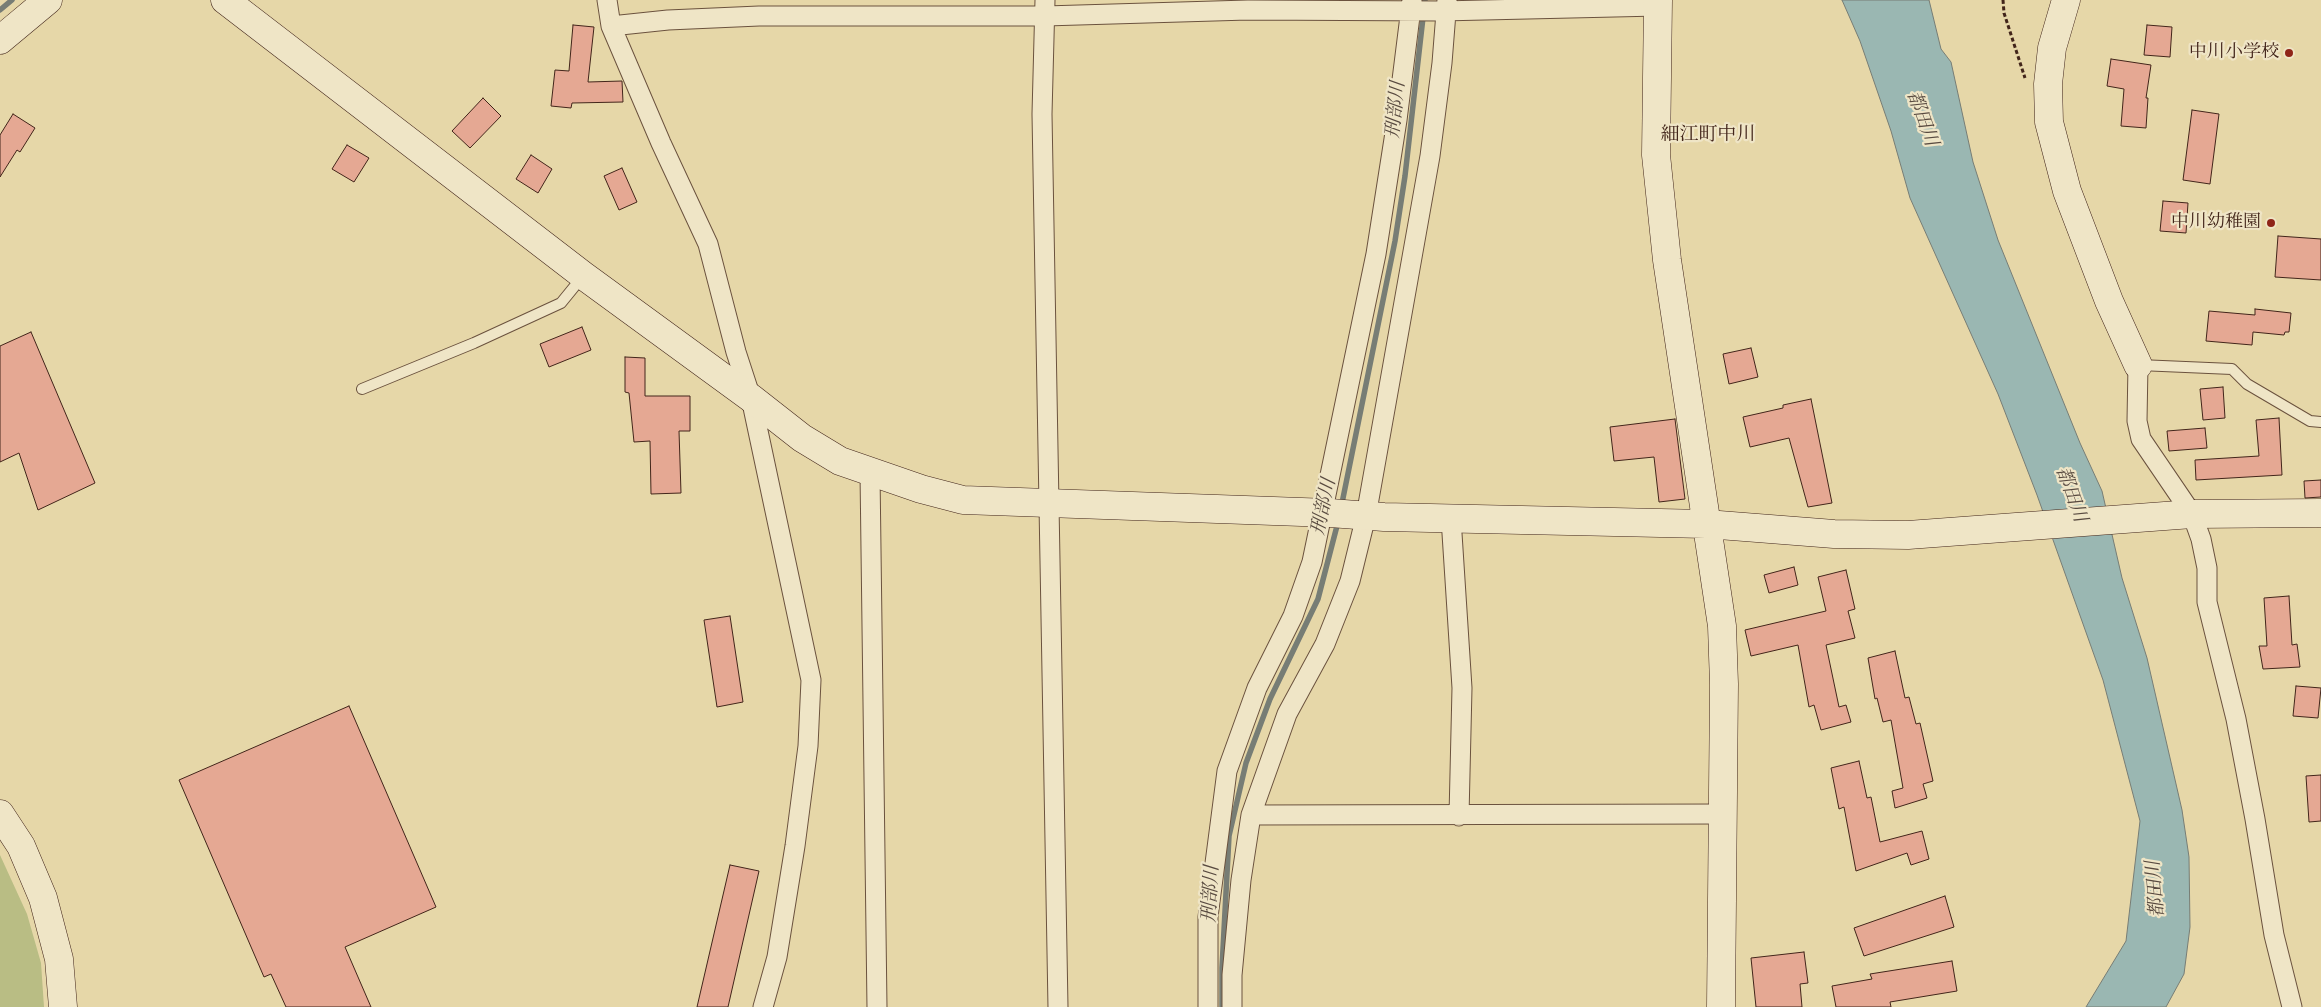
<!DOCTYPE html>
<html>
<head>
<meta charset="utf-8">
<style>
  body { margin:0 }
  canvas { display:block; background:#e6d7a8 }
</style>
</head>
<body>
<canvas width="2321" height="1007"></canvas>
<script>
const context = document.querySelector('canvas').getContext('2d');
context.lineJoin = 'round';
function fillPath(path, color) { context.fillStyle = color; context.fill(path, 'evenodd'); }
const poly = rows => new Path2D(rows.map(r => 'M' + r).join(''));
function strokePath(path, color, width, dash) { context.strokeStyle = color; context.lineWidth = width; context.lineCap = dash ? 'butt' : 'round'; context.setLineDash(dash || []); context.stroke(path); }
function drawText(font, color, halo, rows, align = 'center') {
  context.font = font + ' "IM FELL English","Noto Serif JP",serif'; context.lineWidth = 4.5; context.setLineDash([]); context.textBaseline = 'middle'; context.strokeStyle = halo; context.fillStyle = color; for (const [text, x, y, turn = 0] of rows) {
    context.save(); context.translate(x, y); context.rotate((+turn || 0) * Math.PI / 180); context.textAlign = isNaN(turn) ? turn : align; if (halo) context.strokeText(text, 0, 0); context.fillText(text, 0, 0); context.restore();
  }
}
const green = poly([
  [0,855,27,914,41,963,44,1007,0,1007]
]);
const water = poly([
  [1842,0,1929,0,1941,49,1951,62,1973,162,1998,240,2080,443,2102,491,2122,578,2147,658,2182,810,2189,857,2190,927,2184,974,2166,1007,2086,1007,2126,941,2140,821,2103,680,2037,495,1998,394,1910,198,1891,131,1860,41,1842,0]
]);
const stream = poly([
  [0,10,12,0],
  [1341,508,1395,241,1405,176,1425,0],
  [1222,1007,1222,968,1229,836,1246,763,1270,699,1318,599,1338,522]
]);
const building = poly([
  [573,25,594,27,588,82,622,81,623,102,572,103,571,108,551,106,555,70,569,71,573,25],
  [2147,25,2172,27,2170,57,2144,55,2147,25],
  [2111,59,2151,65,2146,98,2148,98,2146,128,2121,126,2124,89,2107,86,2111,59],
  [483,98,501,116,470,148,452,131,483,98],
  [2192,110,2219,114,2210,184,2183,180,2192,110],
  [13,114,35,128,20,152,17,150,0,177,0,135,13,114],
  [347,145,369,158,354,182,332,169,347,145],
  [531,155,552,169,538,193,516,179,531,155],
  [622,168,637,202,619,210,604,176,622,168],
  [2163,201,2188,203,2186,233,2160,231,2163,201],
  [2278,236,2321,239,2321,280,2275,277,2278,236],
  [2255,309,2291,313,2289,332,2285,332,2284,335,2253,332,2252,345,2206,341,2209,311,2255,315,2255,309],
  [582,327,591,350,549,367,540,344,582,327],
  [31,332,95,483,38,510,19,453,0,462,0,346,31,332],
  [1751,348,1758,377,1729,384,1723,354,1751,348],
  [625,357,645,358,645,396,690,396,690,431,679,431,681,493,651,494,650,441,634,442,629,393,625,392,625,357],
  [2223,387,2225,418,2203,420,2200,389,2223,387],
  [1811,399,1832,503,1808,507,1789,438,1750,447,1743,417,1783,408,1783,405,1811,399],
  [2279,418,2282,475,2196,480,2195,460,2259,456,2256,420,2279,418],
  [1675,419,1685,499,1659,502,1654,457,1614,461,1610,427,1675,419],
  [2205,428,2207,448,2169,451,2167,431,2205,428],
  [2321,480,2321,497,2305,498,2304,481,2321,480],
  [1794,567,1798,585,1769,593,1764,575,1794,567],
  [1846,570,1855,609,1848,611,1855,638,1826,645,1839,707,1846,705,1851,722,1821,730,1814,705,1809,707,1798,645,1751,656,1745,630,1826,611,1818,577,1846,570],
  [2289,596,2292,645,2297,644,2300,667,2263,669,2259,646,2267,646,2264,598,2289,596],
  [730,616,743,702,717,707,704,620,730,616],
  [1895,651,1905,698,1909,697,1916,724,1920,723,1933,781,1923,784,1927,798,1895,808,1892,791,1903,788,1891,720,1883,722,1877,698,1875,699,1868,658,1895,651],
  [2296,686,2321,688,2318,718,2293,716,2296,686],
  [349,706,436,907,345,947,371,1007,286,1007,271,974,264,977,179,780,349,706],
  [1859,761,1867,798,1871,797,1880,842,1922,831,1929,859,1911,865,1907,853,1856,871,1844,807,1839,809,1831,768,1859,761],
  [2321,775,2321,821,2309,822,2306,776,2321,775],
  [730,865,759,871,728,1007,697,1007,730,865],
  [1945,896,1954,927,1864,956,1854,928,1945,896],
  [1804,952,1808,983,1800,984,1802,1007,1756,1007,1751,958,1804,952],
  [1952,961,1957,991,1890,1002,1891,1007,1836,1007,1832,986,1872,979,1870,974,1952,961]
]);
const path = poly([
  [2003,0,2004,13,2025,78]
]);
const lane = poly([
  [2139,365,2232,369,2247,384,2310,421,2321,422],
  [362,389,474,343,561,303,583,276]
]);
const street = poly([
  [607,0,611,26,661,143,708,244,736,352,751,398,811,680,808,746,795,846,777,957,763,1007],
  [1045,0,1042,114,1058,1007],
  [611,26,668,20,759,16,1045,16,1248,10,1441,11,1658,6],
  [2138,365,2137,421,2141,439,2192,514,2201,539,2207,568,2207,602,2236,719,2255,819,2274,935,2292,1007],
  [870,473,877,1007],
  [1451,518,1462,688,1459,816],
  [1251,815,1723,814],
  [1208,1007,1208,917,1227,771,1257,688,1293,616,1312,562,1376,254,1397,120,1412,0],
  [1232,1007,1232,975,1241,880,1251,815,1287,714,1325,644,1350,581,1366,516,1430,156,1442,63,1447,0]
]);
const secondary = poly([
  [225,0,584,276,751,398,802,438,840,461,921,489,963,500,1330,513,1384,517,1706,524,1834,534,1908,535,2192,514,2321,513],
  [1658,0,1656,155,1667,260,1722,626,1724,684,1721,1007],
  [2066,0,2052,48,2048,84,2049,122,2067,191,2109,301,2138,365],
  [0,40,48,0],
  [0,814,21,846,43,898,59,959,63,1007]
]);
const markers = [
  [2289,53,5,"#8f2418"],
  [2271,223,5,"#8f2418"]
];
const poiNames = [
  ["中川小学校",2279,53],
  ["中川幼稚園",2261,223]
];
const waterNames = [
  ["刑部川",1397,110,-84],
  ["都田川",1921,119,70],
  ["都田川",2070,495,70],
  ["刑部川",1325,507,-78],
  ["都田川",2157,889,-95],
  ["刑部川",1212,894,-87]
];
const neighbourhoodNames = [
  ["細江町中川",1708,136]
];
fillPath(green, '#b9bd84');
fillPath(water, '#9ab7b2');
strokePath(water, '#777d75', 1);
strokePath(stream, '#777d75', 5.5);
fillPath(building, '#e5a893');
strokePath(building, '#42251a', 1);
strokePath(lane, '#6b523e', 12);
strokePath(street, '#6b523e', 21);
strokePath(secondary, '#42251a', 29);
strokePath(path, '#42251a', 3, [4, 2.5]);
strokePath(lane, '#efe5c6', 10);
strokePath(street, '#efe5c6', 19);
strokePath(secondary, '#efe5c6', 28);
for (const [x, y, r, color] of markers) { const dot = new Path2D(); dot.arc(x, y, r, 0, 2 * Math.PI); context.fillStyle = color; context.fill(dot); strokePath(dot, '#efe5c6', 2); }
drawText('18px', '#42251a', '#efe5c6', poiNames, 'right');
drawText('italic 19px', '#584a40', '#efe5c6', waterNames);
drawText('19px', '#42251a', '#efe5c6', neighbourhoodNames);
</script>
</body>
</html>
